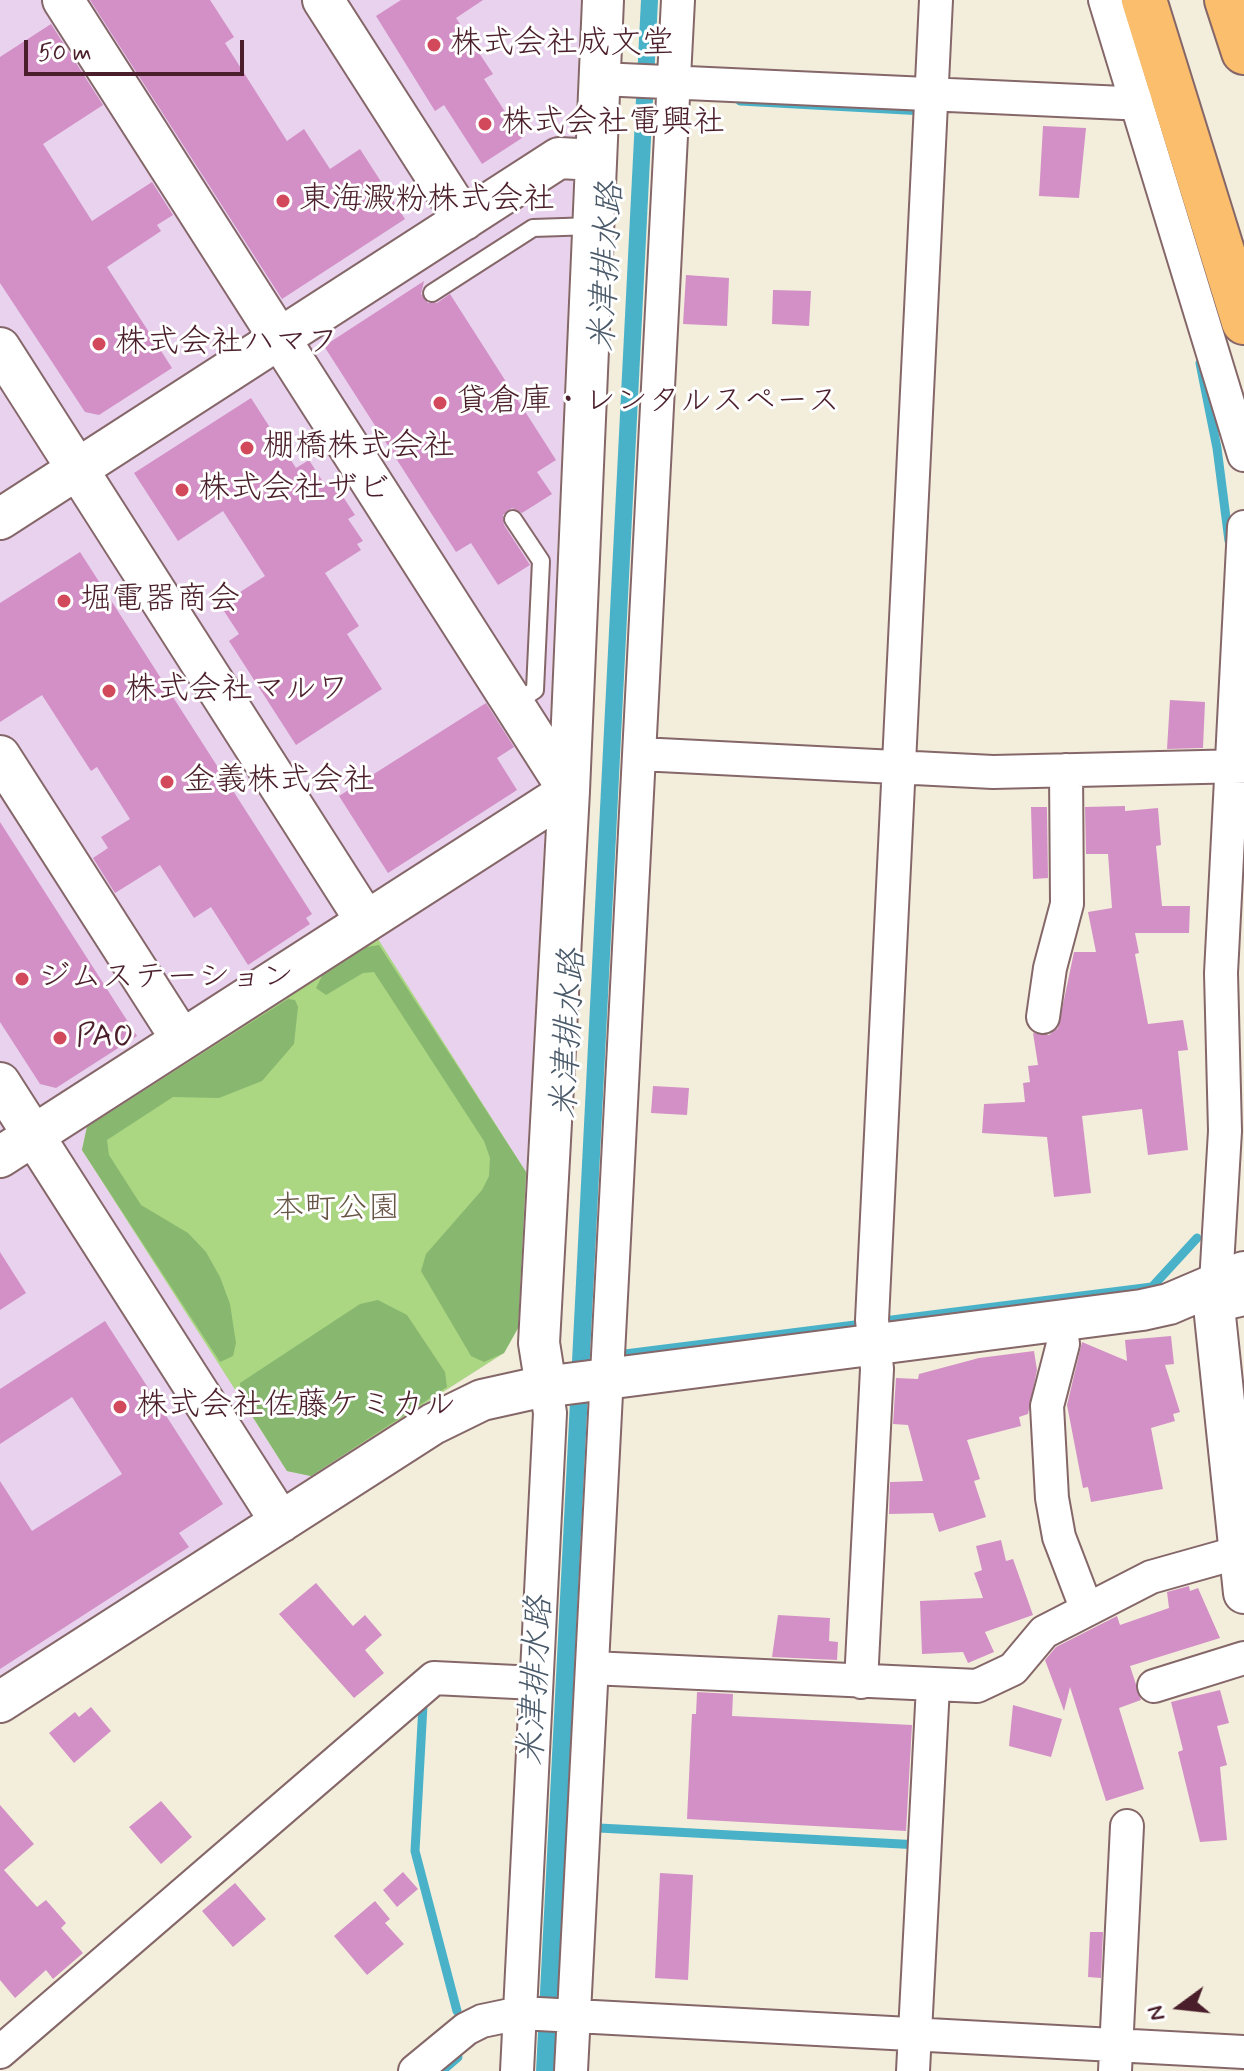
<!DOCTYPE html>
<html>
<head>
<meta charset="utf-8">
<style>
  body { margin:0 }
  #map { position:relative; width:1244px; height:2071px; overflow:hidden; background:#f3eedb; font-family:Mynerve,sans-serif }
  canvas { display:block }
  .north { position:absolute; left:1140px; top:1967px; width:80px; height:80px; -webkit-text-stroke:6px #fff; paint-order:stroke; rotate:255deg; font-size:22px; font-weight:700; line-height:32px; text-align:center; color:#4a1f2b }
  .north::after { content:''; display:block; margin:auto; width:28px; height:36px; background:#4a1f2b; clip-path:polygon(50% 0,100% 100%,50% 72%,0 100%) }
  .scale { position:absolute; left:24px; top:40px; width:220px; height:36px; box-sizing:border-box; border:4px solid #4a1f2b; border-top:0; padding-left:10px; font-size:24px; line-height:28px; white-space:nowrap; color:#4a1f2b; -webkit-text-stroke:6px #fff; paint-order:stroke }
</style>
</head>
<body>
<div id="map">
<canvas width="1244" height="2071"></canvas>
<div class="north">N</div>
<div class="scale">50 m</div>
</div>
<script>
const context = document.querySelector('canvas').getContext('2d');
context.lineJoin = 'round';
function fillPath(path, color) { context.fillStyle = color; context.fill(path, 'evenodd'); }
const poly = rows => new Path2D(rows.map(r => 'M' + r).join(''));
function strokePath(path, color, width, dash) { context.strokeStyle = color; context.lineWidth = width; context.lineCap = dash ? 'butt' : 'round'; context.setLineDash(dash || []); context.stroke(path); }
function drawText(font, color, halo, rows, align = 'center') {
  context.font = font + ' Mynerve,"Klee One",sans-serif'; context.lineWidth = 6; context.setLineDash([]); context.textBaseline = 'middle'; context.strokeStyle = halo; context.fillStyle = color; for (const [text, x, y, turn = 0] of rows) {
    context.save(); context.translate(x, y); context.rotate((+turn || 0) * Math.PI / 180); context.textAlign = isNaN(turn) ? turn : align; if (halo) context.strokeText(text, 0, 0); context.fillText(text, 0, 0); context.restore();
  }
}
const built = poly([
  [0,0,581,0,547,789,518,1328,504,1353,0,1676]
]);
const green = poly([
  [378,939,526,1172,518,1328,504,1353,311,1476,287,1471,82,1150,87,1127]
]);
const forest = poly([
  [379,945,526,1172,518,1328,504,1353,484,1362,471,1356,421,1271,426,1254,482,1190,489,1176,490,1158,484,1141,374,972,363,973,326,995,316,988,322,976,367,947],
  [288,999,295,1000,298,1007,294,1044,262,1081,219,1098,173,1097,107,1140,109,1155,141,1205,188,1233,206,1252,220,1277,230,1304,236,1343,233,1356,220,1362,82,1150,87,1127],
  [378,1300,407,1315,445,1372,447,1387,311,1476,287,1471,241,1398,240,1383,360,1304]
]);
const water = poly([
  [641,0,658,0,554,2071,536,2071]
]);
const stream = poly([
  [740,101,924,111],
  [1200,363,1217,448,1229,541],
  [876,1322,1152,1287,1197,1238],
  [625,1354,863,1324],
  [423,1705,415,1851,457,2011],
  [599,1828,920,1845],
  [442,2071,458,2057]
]);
const building = poly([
  [90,0,210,0,234,37,225,43,287,141,304,129,330,169,360,149,405,219,282,299],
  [401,0,483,0,456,18,493,74,484,79,522,138,482,164,444,105,435,111,376,16],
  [51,24,103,105,43,144,92,221,152,182,173,215,157,225,161,231,107,267,172,368,99,415,85,412,0,283,0,57],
  [1043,126,1086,128,1079,198,1039,196],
  [686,275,729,278,727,326,683,324],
  [424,281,421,294,428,303,437,303,450,294,556,460,537,472,552,494,522,513,512,508,503,515,504,525,530,565,498,585,471,543,456,552,324,346],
  [773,290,811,291,809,326,772,324],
  [251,398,296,468,309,460,325,485,332,480,355,515,348,519,363,541,357,544,361,550,325,573,359,626,347,634,382,689,296,745,229,641,239,634,220,605,265,576,223,511,178,541,134,473],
  [80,552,312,914,306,918,310,924,248,965,211,907,194,918,160,865,115,893,93,858,108,848,101,837,130,819,97,767,91,771,42,695,0,722,0,603],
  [1170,700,1205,702,1203,748,1167,749],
  [486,703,514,747,497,758,517,790,388,873,339,796],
  [1125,806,1125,811,1158,808,1161,845,1156,846,1162,906,1190,906,1189,933,1135,933,1139,953,1135,954,1148,1024,1183,1020,1188,1050,1178,1051,1188,1150,1148,1155,1142,1109,1082,1116,1091,1193,1054,1197,1047,1137,982,1133,984,1104,1025,1102,1023,1083,1030,1082,1028,1066,1038,1065,1033,1033,1049,1035,1058,1028,1074,952,1096,952,1088,912,1112,908,1108,854,1086,854,1085,807],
  [1031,807,1047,807,1048,878,1033,879],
  [0,822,137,1036,56,1088,40,1084,0,1022],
  [653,1086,689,1088,687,1115,651,1113],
  [0,1252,26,1293,0,1310],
  [105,1321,223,1504,179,1533,189,1547,0,1669,0,1481,32,1531,122,1474,72,1397,0,1444,0,1389],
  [1171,1336,1174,1364,1165,1365,1180,1412,1173,1414,1175,1421,1151,1428,1163,1489,1091,1502,1088,1487,1083,1488,1067,1405,1082,1342,1127,1361,1125,1340],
  [1034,1351,1037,1370,1028,1414,1019,1417,1021,1426,967,1440,980,1479,974,1481,986,1517,939,1532,933,1513,889,1514,890,1482,923,1481,908,1425,893,1424,896,1378,918,1379,919,1374,979,1358],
  [1001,1540,1006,1561,1013,1559,1033,1615,985,1632,994,1652,968,1663,963,1652,922,1654,920,1601,983,1598,974,1573,982,1570,976,1546],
  [316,1583,353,1626,365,1615,382,1635,365,1650,384,1673,354,1698,279,1614],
  [1189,1586,1190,1591,1198,1588,1220,1638,1130,1666,1141,1700,1119,1708,1144,1789,1106,1801,1070,1687,1064,1711,1045,1660,1056,1647,1117,1616,1120,1625,1169,1608,1167,1592],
  [778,1615,830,1618,829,1641,838,1642,837,1660,772,1657],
  [1220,1690,1229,1723,1217,1726,1227,1765,1220,1767,1227,1840,1200,1842,1178,1752,1183,1750,1171,1702],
  [697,1692,733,1694,732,1716,912,1725,906,1831,687,1819,692,1714,696,1714],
  [1013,1705,1062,1719,1051,1757,1009,1746],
  [91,1707,111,1731,74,1763,49,1733,75,1712,79,1717],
  [161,1801,192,1837,161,1864,129,1827],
  [0,1805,34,1844,4,1870,37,1907,46,1900,66,1923,61,1928,83,1953,53,1979,46,1970,15,1998,0,1980],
  [403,1872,418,1889,397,1907,383,1890],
  [660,1873,693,1875,688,1980,655,1978],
  [235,1883,266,1919,233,1947,202,1911],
  [375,1901,390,1919,385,1923,404,1944,367,1975,334,1936],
  [1090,1932,1103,1932,1101,1978,1088,1977]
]);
const service = poly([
  [432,293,533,228,593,226],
  [513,519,541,561,535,690,514,704]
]);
const minor = poly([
  [1105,0,1244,455],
  [600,79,1123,103,1136,99],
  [640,754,993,772,1244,766],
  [1043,1017,1050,968,1067,904,1066,770],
  [1216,1283,1225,1131,1221,973,1244,527],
  [1214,1306,1244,1299],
  [1060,1321,1063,1344,1047,1406,1052,1498,1059,1537,1087,1610],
  [592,1668,977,1686,1013,1669,1044,1632,1151,1577,1240,1552],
  [861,1682,877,1369,872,1320,936,0],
  [1154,1686,1244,1658],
  [0,2052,434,1678,536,1683],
  [415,2071,466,2029,482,2021,520,2013,1244,2052],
  [517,2071,550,1413,546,1387],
  [571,2071,678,0],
  [913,2071,933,1686],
  [1115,2071,1127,1826]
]);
const tertiary = poly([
  [323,0,464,220],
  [0,348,366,921],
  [0,519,559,158,596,160],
  [0,756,182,1040],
  [0,1083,281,1522],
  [0,1157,569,791,63,0],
  [1216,1283,1214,1306,1244,1593],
  [546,1387,539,1343,569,791,603,0],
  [0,1702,433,1424,482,1400,536,1388,1142,1310,1169,1304,1244,1272]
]);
const trunk = poly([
  [1144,0,1244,322],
  [1227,0,1244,52]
]);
const markers = [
  [434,45,8,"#d1495b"],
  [485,124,8,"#d1495b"],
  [283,201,8,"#d1495b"],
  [99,344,8,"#d1495b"],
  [440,403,8,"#d1495b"],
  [247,448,8,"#d1495b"],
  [182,490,8,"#d1495b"],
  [64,601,8,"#d1495b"],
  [109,691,8,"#d1495b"],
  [167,782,8,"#d1495b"],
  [22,979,8,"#d1495b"],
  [60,1038,8,"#d1495b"],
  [120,1407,8,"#d1495b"]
];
const poiNames = [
  ["株式会社成文堂",450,45],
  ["株式会社電興社",501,124],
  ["東海澱粉株式会社",299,201],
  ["株式会社ハマフ",115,344],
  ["貸倉庫・レンタルスペース",456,403],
  ["棚橋株式会社",263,448],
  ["株式会社ザビ",198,490],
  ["堀電器商会",80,601],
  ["株式会社マルワ",125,691],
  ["金義株式会社",183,782],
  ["ジムステーション",38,979],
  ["PAO",76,1038],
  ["株式会社佐藤ケミカル",136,1407]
];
const parkNames = [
  ["本町公園",336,1210]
];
const waterNames = [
  ["米津排水路",609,267,-87],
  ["米津排水路",571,1034,-87],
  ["米津排水路",538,1681,-87]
];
fillPath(built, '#e9d2ee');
fillPath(green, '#abd682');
fillPath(forest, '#88b770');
fillPath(water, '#49b2c8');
strokePath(stream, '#49b2c8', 9);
fillPath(building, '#d290c6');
strokePath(service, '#856769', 20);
strokePath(minor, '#856769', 36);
strokePath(tertiary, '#856769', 44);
strokePath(trunk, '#856769', 48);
strokePath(service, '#fff', 16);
strokePath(minor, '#fff', 32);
strokePath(tertiary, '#fff', 40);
strokePath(trunk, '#fabe6d', 44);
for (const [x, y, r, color] of markers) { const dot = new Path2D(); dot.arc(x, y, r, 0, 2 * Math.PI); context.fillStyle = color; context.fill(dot); strokePath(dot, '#fff', 3); }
drawText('32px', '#4a1f2b', '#fff', poiNames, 'left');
drawText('32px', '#675645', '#fff', parkNames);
drawText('italic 34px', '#4a5a6a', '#fff', waterNames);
</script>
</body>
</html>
